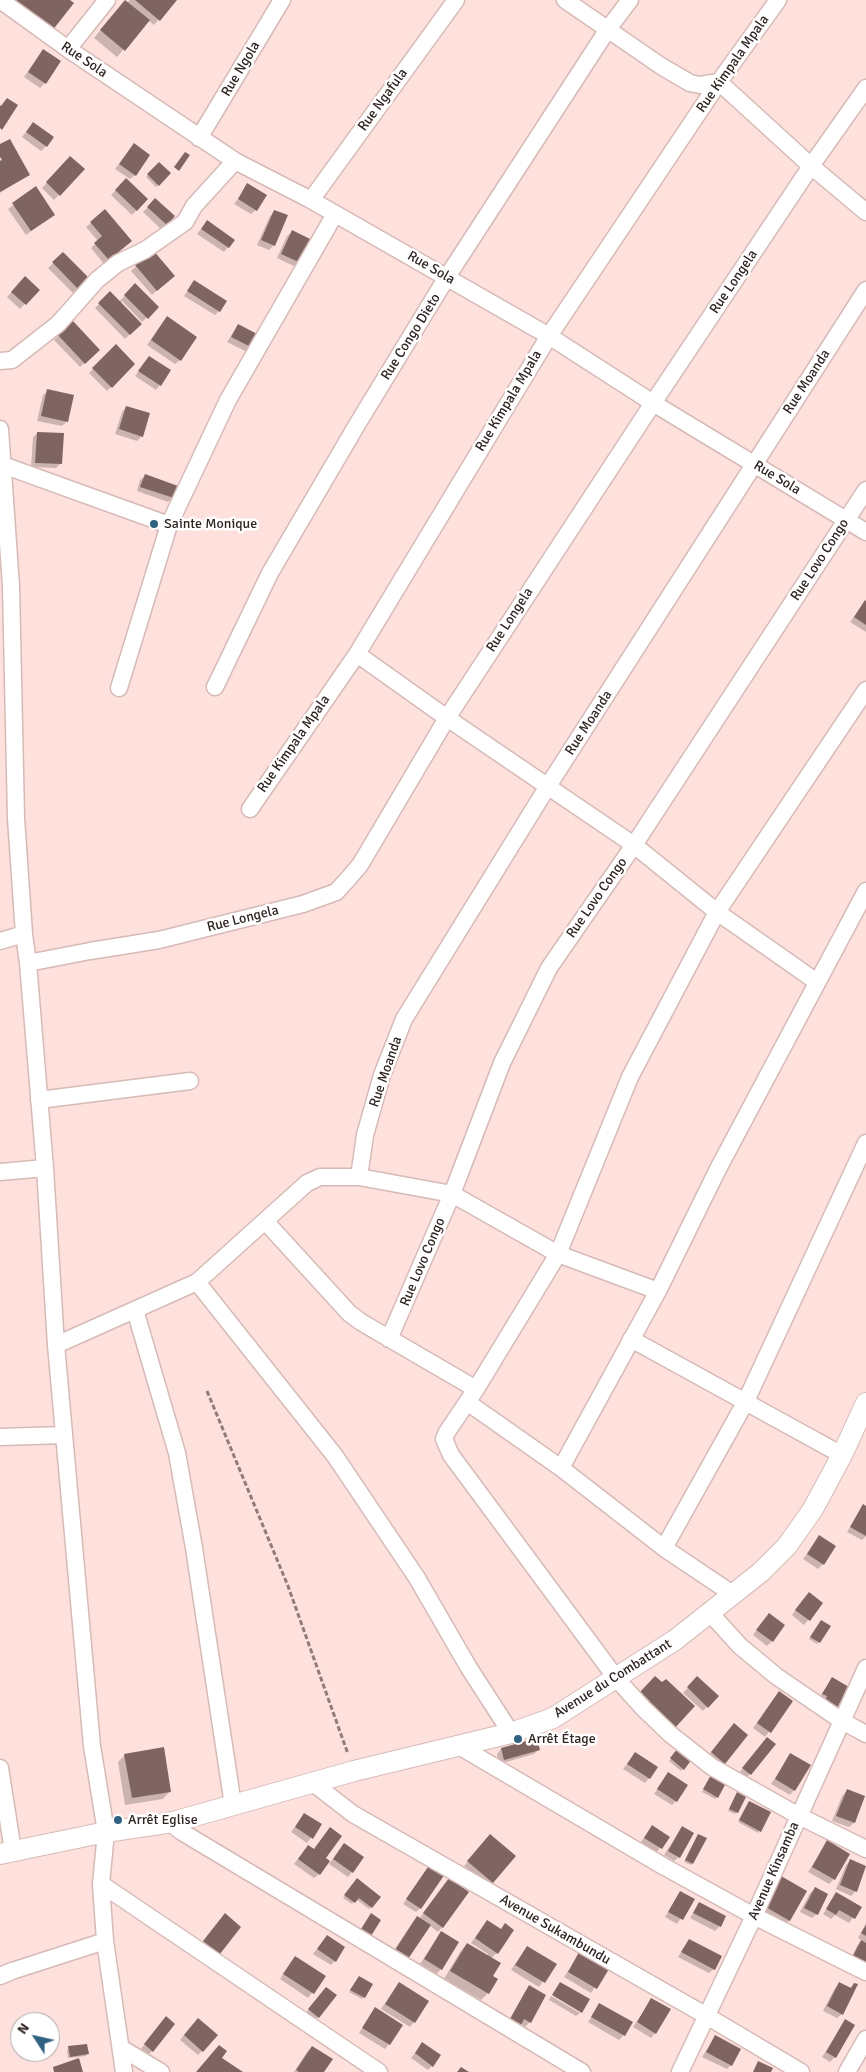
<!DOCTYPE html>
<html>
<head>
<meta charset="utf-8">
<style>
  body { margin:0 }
  #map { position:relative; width:866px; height:2072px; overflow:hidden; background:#fee1dd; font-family:Signika,sans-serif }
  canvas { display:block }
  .north { position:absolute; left:10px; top:2012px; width:50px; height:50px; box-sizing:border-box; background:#fff; border:1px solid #aba7a7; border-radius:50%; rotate:305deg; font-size:14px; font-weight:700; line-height:20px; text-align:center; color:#2e2422 }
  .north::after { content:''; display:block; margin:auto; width:18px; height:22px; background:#316180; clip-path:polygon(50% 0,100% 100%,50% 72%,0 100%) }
</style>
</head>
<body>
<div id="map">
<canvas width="866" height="2072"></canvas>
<div class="north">N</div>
</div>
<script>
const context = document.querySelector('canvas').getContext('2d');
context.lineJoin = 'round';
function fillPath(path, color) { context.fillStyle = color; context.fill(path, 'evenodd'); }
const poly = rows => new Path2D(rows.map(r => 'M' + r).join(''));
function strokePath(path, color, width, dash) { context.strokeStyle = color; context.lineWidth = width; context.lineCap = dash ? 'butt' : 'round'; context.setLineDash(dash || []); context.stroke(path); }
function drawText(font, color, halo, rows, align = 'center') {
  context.font = font + ' Signika,sans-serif'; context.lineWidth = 5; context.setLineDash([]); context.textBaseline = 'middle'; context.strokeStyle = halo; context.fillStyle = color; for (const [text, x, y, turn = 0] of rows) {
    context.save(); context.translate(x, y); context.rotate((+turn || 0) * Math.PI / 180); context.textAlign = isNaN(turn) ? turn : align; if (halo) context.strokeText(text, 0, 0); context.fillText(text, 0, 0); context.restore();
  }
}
const shadow = poly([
  [130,0,175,0,154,25,148,20,117,57,94,38,118,9],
  [43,50,45,83,40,88,24,77],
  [33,123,46,146,41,151,22,137],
  [0,145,28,175,0,193,0,159,4,166,6,165,0,154],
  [134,145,135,175,130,179,115,169],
  [70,158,83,169,54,200,42,188],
  [159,163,169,173,156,187,146,177],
  [126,180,147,199,132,215,111,195],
  [248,185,256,210,251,214,234,204],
  [36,188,54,214,26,235,8,209],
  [151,204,174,216,161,229,143,212],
  [275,211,274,245,269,250,257,245,270,216],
  [207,222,228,247,224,252,197,234],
  [91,223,125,245,104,264,91,248,98,241,86,227],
  [292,232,302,264,298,268,277,258,287,236],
  [152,252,168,280,152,295,131,271],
  [63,254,87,278,73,293,48,268],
  [25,278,38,290,20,309,7,297],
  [194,282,219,311,215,315,184,296],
  [135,285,158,307,142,322,122,301,120,303,140,324,125,339,95,308,110,293,119,302],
  [73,322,98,350,80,367,54,340],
  [163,322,180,360,175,364,147,345],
  [238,325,258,335,247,352,227,342],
  [116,346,134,364,107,391,89,373],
  [149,357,160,385,156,390,135,376],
  [48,391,67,421,62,426,37,421,43,395],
  [126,407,142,436,137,441,115,434,122,412],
  [38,433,60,464,56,468,31,467,33,437],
  [145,476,173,497,168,502,137,491,140,480],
  [865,602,866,603,866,632,850,622],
  [863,1506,866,1507,866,1536,862,1540,847,1532],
  [819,1537,823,1564,818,1569,803,1559],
  [804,1598,822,1603,804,1625,792,1615],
  [764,1620,772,1641,767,1646,753,1635],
  [820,1623,829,1627,817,1644,809,1639],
  [655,1678,666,1735,634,1700],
  [697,1678,717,1696,703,1711,683,1693],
  [832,1679,847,1688,823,1701,818,1699],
  [775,1697,792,1702,765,1737,753,1728],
  [730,1729,724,1763,719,1767,707,1757],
  [536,1739,539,1749,534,1754,499,1764,497,1754,501,1749],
  [763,1743,750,1774,745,1779,739,1773],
  [676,1751,691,1759,681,1771,669,1761],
  [635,1754,649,1778,645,1783,623,1769],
  [125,1755,170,1791,163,1799,125,1805,118,1762],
  [790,1755,794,1790,790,1795,771,1784],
  [668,1774,676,1801,672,1805,654,1794],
  [710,1778,717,1797,715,1799,702,1792],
  [847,1791,864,1797,854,1823,849,1827,832,1821,842,1796],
  [736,1795,737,1812,735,1814,728,1811],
  [748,1804,770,1813,758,1833,738,1822],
  [304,1814,320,1825,307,1843,291,1832],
  [652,1827,668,1837,656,1853,640,1843],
  [682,1827,679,1857,674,1861,664,1855],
  [698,1835,692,1863,691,1865,684,1862],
  [486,1840,492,1882,487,1887,464,1866],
  [827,1842,834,1879,829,1884,808,1872],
  [344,1844,352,1872,348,1877,329,1864],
  [304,1851,324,1858,319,1874,314,1878,294,1864],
  [850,1861,856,1891,851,1896,836,1889,846,1865],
  [426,1870,420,1908,416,1912,403,1904],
  [449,1879,442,1927,438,1932,429,1925,407,1958,391,1955,413,1922,417,1918,419,1919],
  [355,1882,371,1907,369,1909,356,1899,352,1904,343,1898],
  [776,1882,805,1891,789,1921,784,1925,760,1911],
  [815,1889,817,1914,812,1918,800,1912,810,1893],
  [680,1892,693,1899,677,1924,665,1917],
  [836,1894,860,1908,849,1923,835,1915,831,1919,823,1914],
  [699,1904,720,1926,715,1931,690,1918],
  [220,1920,240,1927,215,1958,200,1946],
  [487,1922,497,1953,491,1958,492,1977,488,1993,481,2000,444,1979,460,1952,467,1944,487,1956,488,1954,471,1943],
  [866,1923,866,1969,850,1961,857,1946,863,1941,858,1938],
  [441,1933,441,1969,437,1974,420,1964],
  [327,1936,335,1961,331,1965,313,1954],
  [689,1940,714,1969,709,1973,678,1957],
  [527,1947,555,1964,539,1987,511,1970],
  [580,1953,607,1970,591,1993,564,1977],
  [291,1962,324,1977,308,1998,280,1979],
  [359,1977,371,1985,362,1999,349,1992],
  [399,1983,414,2022,410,2027,381,2009],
  [839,1984,849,1989,854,1984,842,2014,837,2018,823,2011,835,1988],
  [529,1987,530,2022,525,2027,521,2024,516,2029,507,2024,525,1992],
  [326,1988,318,2017,314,2021,305,2014],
  [551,1996,580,2013,576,2016,549,2000],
  [652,1999,655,2033,651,2038,633,2027],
  [600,2004,624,2035,619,2040,588,2022],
  [375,2009,389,2044,385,2049,359,2033],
  [846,2020,835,2057,830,2062,822,2057],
  [162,2022,152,2051,147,2056,140,2050],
  [193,2024,202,2051,198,2055,180,2040],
  [715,2037,731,2065,727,2069,702,2057],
  [423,2043,432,2066,428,2070,411,2058],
  [312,2047,323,2072,294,2072,307,2052],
  [69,2048,87,2054,86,2056,68,2058,67,2050]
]);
const building = poly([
  [14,0,70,0,74,3,52,31],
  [125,0,150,20,125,51,100,30],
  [135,0,177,0,160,21],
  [43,49,61,61,46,84,28,72],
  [7,98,18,105,2,130,0,128,0,105,1,106],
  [33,122,54,137,47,147,26,132],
  [10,139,30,175,0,192,0,161,2,160,0,157,0,144],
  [134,143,150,155,136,176,119,164],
  [185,152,190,155,179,171,174,167],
  [70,156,85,169,60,196,46,182],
  [159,162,171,173,159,186,147,174],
  [126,178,148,199,137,211,115,190],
  [247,183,267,195,257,211,238,199],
  [36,186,55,215,31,231,12,203],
  [155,198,175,216,167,225,147,207],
  [105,209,132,241,109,260,94,243,102,236,90,222],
  [274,210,288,215,275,246,261,240],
  [207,220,235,240,229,248,201,229],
  [292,230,314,241,303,264,281,254],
  [153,250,175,276,157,291,135,265],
  [63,252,89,278,78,289,52,262],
  [25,276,40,290,26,305,11,292],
  [194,280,227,301,220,312,187,291],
  [135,283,159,307,148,319,124,295],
  [110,291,142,324,130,335,98,303],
  [167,316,197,337,181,361,151,340],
  [73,321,100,350,85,364,58,335],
  [238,324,259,335,253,348,231,337],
  [116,344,135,364,112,388,92,368],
  [149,356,171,370,161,386,138,371],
  [47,389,74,395,68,422,41,416],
  [126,406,150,413,143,437,119,429],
  [37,432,64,433,62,464,35,463],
  [145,474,178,486,174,498,140,487],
  [865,600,866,601,866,625,854,617],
  [863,1504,866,1506,866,1536,850,1527],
  [819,1535,836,1546,824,1565,807,1554],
  [809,1592,823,1603,810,1621,795,1610],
  [769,1613,785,1625,773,1642,756,1630],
  [821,1620,831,1626,820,1643,810,1637],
  [655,1676,662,1682,666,1679,695,1706,674,1729,647,1704,650,1701,640,1692],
  [697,1676,719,1696,708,1708,687,1687],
  [832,1677,849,1687,837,1708,825,1701,827,1696,822,1694],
  [779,1691,793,1701,771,1733,757,1723],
  [734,1723,748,1735,725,1764,711,1752],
  [767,1737,776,1744,751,1775,742,1768],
  [537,1738,540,1750,504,1760,501,1748],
  [164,1747,171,1792,132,1798,124,1754],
  [678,1748,692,1759,684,1770,670,1758],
  [635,1752,658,1767,650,1779,627,1764],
  [790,1753,811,1765,795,1791,775,1779],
  [668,1772,688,1785,677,1802,657,1789],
  [711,1775,726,1783,718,1798,703,1789],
  [847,1789,865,1796,855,1823,836,1816],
  [737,1792,746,1797,738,1813,729,1809],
  [749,1801,771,1812,761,1832,739,1820],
  [304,1813,322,1824,313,1839,295,1827],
  [652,1825,670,1837,662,1849,644,1838],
  [682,1826,694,1833,680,1858,668,1851],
  [330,1827,342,1836,326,1858,330,1861,320,1875,298,1859,308,1845,314,1849],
  [490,1834,516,1856,493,1883,467,1861],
  [698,1834,707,1838,693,1864,685,1860],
  [827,1840,850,1854,835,1880,812,1867],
  [344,1843,364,1857,353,1873,333,1859],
  [850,1859,866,1866,857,1892,840,1885],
  [430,1864,445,1874,421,1909,406,1899],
  [781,1876,807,1891,790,1921,764,1906],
  [357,1878,381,1897,372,1908,359,1898,355,1903,344,1895],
  [449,1878,469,1892,443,1928,423,1913],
  [815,1887,828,1894,818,1915,804,1908],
  [680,1891,695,1899,683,1920,668,1912],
  [836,1892,862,1907,855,1919,839,1910,836,1915,826,1909],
  [699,1902,726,1916,721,1927,693,1913],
  [225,1913,241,1927,220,1954,203,1941],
  [371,1913,381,1920,371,1936,361,1929],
  [417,1916,431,1925,408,1959,395,1950],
  [487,1920,501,1929,505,1923,514,1930,498,1954,475,1938],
  [866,1925,866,1936,861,1933],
  [441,1931,459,1942,442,1970,424,1959],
  [327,1935,345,1947,336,1962,317,1949],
  [689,1939,722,1956,715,1970,681,1952],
  [861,1940,866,1943,866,1962,853,1956],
  [467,1943,501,1963,493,1976,498,1979,489,1994,450,1971],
  [527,1946,557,1964,545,1983,515,1965],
  [579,1952,609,1969,597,1989,568,1972],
  [295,1956,326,1976,314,1994,283,1974],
  [359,1976,373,1984,365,1998,350,1990],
  [399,1982,429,2001,415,2023,385,2004],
  [560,1982,590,1999,582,2013,552,1995],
  [839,1982,851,1988,854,1983,858,1984,843,2015,827,2006],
  [529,1985,546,1995,531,2023,524,2019,521,2025,510,2019],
  [326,1987,337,1995,319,2018,308,2009],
  [651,1998,671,2009,656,2034,637,2022],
  [599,2003,633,2022,625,2036,591,2017],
  [375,2007,403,2025,390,2045,362,2028],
  [166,2016,175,2024,153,2052,144,2044],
  [198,2018,218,2035,203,2052,184,2035],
  [845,2019,855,2025,836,2058,826,2052],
  [715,2035,741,2049,732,2066,706,2052],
  [422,2042,441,2055,433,2067,415,2053],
  [87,2044,89,2054,70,2057,68,2046],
  [219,2045,227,2051,222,2058,243,2072,196,2072],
  [312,2046,333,2059,324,2072,299,2072,296,2070],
  [79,2058,83,2072,54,2072,53,2067],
  [758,2061,773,2068,771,2072,753,2072],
  [461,2067,469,2072,457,2072]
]);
const path = poly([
  [207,1391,288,1586,348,1754]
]);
const minor = poly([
  [0,0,68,49,235,161,311,200,549,336,653,403,866,532],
  [565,0,661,66,690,83,700,85,719,82,811,166,866,212],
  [68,49,107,0],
  [199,138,282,0],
  [311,200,456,0],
  [0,361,12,360,58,324,97,280,118,263,145,250,185,222,194,206,235,161],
  [0,429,11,586,16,818,24,934,28,963,45,1168,56,1345,92,1746,106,1832,101,1884,105,1941,124,2072],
  [0,464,169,525],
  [357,654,447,718,634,845,717,912,817,982],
  [215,687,270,573,358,423,447,277,608,29,630,0],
  [119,688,169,525,228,400,335,214],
  [866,690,717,912,630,1077,558,1254,476,1389,447,1432,444,1439,451,1455,528,1559,616,1678,642,1707,670,1734,712,1767,799,1816,866,1849],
  [250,809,357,654,549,336,719,82,778,0],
  [0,941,24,934],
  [28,963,90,951,159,940,303,904,336,892,348,879,360,865,447,718,653,403,811,166,866,88],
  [39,1100,190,1081],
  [0,1172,45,1168],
  [359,1177,365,1135,382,1075,404,1019,548,786,866,290],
  [265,1221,349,1313,361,1322,476,1389],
  [197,1282,335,1456,417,1578,469,1668,511,1733],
  [135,1310,177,1453,194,1548,233,1805],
  [389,1339,452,1194,502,1063,549,968,634,845,866,490],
  [631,1339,842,1455],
  [56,1345,197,1282,307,1183,320,1177,359,1177,452,1194,558,1254,658,1291],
  [467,1402,561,1468,664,1548,734,1595],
  [0,1437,64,1435],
  [561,1468,658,1291,718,1169,866,891],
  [664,1548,745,1403,866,1143],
  [710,1613,740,1646,776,1676,842,1721,866,1734],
  [459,1746,663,1866,754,1916,866,1972],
  [0,1768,13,1851],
  [313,1783,353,1814,705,2015,801,2072],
  [173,1822,174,1826,182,1832,582,2072],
  [101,1884,379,2072],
  [0,1976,12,1971,105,1941],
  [121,2048,161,2072],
  [680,2072,754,1916,866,1668],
  [847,2072,866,2039]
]);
const tertiary = poly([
  [0,1854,106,1832,173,1822,354,1771,511,1733,553,1718,675,1640,761,1572,787,1546,813,1509,842,1455,866,1403]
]);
const markers = [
  [154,524,5,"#316180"],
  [518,1739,5,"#316180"],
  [118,1820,5,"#316180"]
];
const streetNames = [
  ["Rue Sola",84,60,34],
  ["Rue Kimpala Mpala",733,64,-55],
  ["Rue Ngola",241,69,-59],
  ["Rue Ngafula",383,100,-54],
  ["Rue Sola",431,268,30],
  ["Rue Longela",734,282,-56],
  ["Rue Congo Dieto",411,337,-58],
  ["Rue Moanda",807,382,-57],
  ["Rue Kimpala Mpala",509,401,-59],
  ["Rue Sola",777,478,31],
  ["Rue Lovo Congo",820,560,-57],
  ["Rue Longela",510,620,-57],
  ["Rue Moanda",589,723,-57],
  ["Rue Kimpala Mpala",294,744,-55],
  ["Rue Lovo Congo",597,898,-55],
  ["Rue Longela",243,919,-14],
  ["Rue Moanda",386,1072,-71],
  ["Rue Lovo Congo",423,1262,-67],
  ["Avenue du Combattant",613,1679,-32],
  ["Avenue Kinsamba",774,1871,-66],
  ["Avenue Sukambundu",555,1930,30]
];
const poiNames = [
  ["Sainte Monique",164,524],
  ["Arrêt Étage",528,1739],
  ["Arrêt Eglise",128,1820]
];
fillPath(shadow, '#0003');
fillPath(building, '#7e6562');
strokePath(minor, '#d6bab6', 19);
strokePath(tertiary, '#d6bab6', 22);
strokePath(path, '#907d7a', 3, [5, 2.5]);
strokePath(minor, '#fff', 16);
strokePath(tertiary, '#fff', 20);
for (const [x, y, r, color] of markers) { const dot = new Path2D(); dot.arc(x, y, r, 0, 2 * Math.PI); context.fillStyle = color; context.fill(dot); strokePath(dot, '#fff', 2); }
drawText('14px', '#2e2422', '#fff', streetNames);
drawText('14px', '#2e2422', '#fff', poiNames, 'left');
</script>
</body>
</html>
